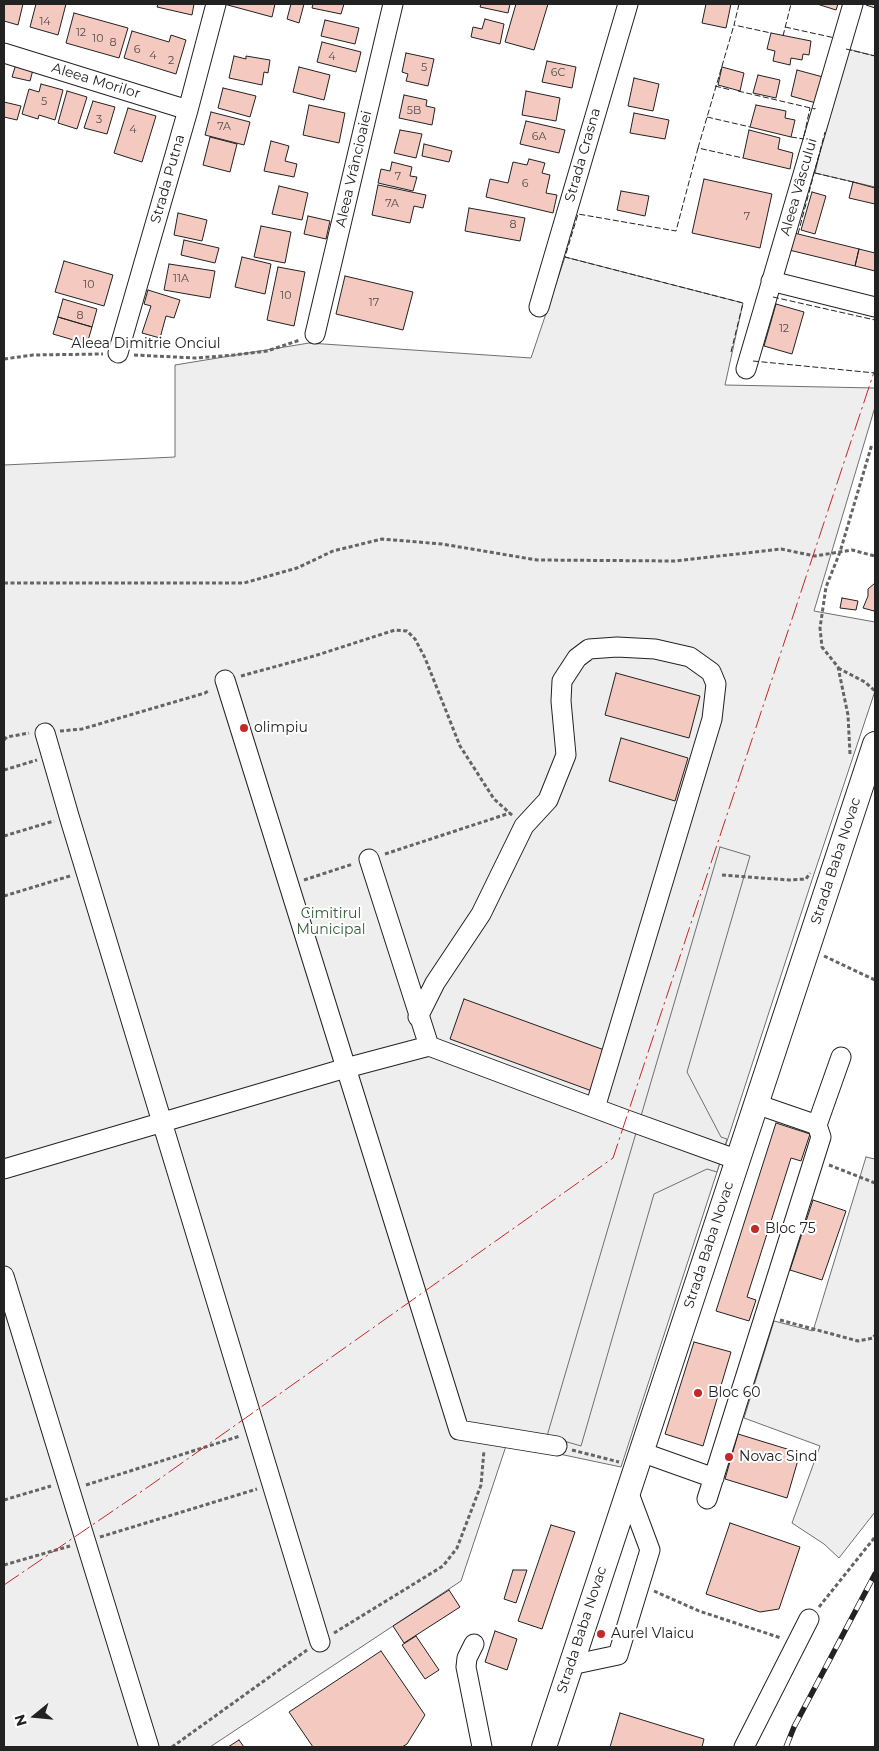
<!DOCTYPE html>
<html>
<head>
<meta charset="utf-8">
<style>
  body { margin:0 }
  #map { position:relative; width:879px; height:1751px; overflow:hidden; background:#fff; font-family:Montserrat,sans-serif }
  canvas { display:block }
  .frame { position:absolute; inset:0; border:5px solid #222; pointer-events:none }
  .north { position:absolute; left:10px; top:1691px; width:50px; height:50px; -webkit-text-stroke:4px #fff; paint-order:stroke; rotate:253deg; font-size:14px; font-weight:700; line-height:20px; text-align:center; color:#222 }
  .north::after { content:''; display:block; margin:auto; width:18px; height:22px; background:#222; clip-path:polygon(50% 0,100% 100%,50% 72%,0 100%) }
</style>
</head>
<body>
<div id="map">
<canvas width="879" height="1751"></canvas>
<div class="frame"></div>
<div class="north">N</div>
</div>
<script>
const context = document.querySelector('canvas').getContext('2d');
context.lineJoin = 'round';
function fillPath(path, color) { context.fillStyle = color; context.fill(path, 'evenodd'); }
const poly = rows => new Path2D(rows.map(r => 'M' + r).join(''));
function strokePath(path, color, width, dash) { context.strokeStyle = color; context.lineWidth = width; context.lineCap = dash ? 'butt' : 'round'; context.setLineDash(dash || []); context.stroke(path); }
function drawText(font, color, halo, rows, align = 'center') {
  context.font = font + ' Montserrat,sans-serif'; context.lineWidth = 4; context.setLineDash([]); context.textBaseline = 'middle'; context.strokeStyle = halo; context.fillStyle = color; for (const [text, x, y, turn = 0] of rows) {
    context.save(); context.translate(x, y); context.rotate((+turn || 0) * Math.PI / 180); context.textAlign = isNaN(turn) ? turn : align; if (halo) context.strokeText(text, 0, 0); context.fillText(text, 0, 0); context.restore();
  }
}
const green = poly([
  [844,48,875,56,875,187,815,173,844,48],
  [565,257,743,303,725,385,875,388,875,407,814,611,875,622,875,691,813,877,621,1467,507,1443,461,1581,210,1747,4,1747,4,465,175,457,175,365,309,343,531,358,565,257],
  [866,1157,875,1159,875,1512,839,1558,824,1544,792,1523,820,1446,744,1418,774,1321,813,1331,866,1157]
]);
const parking = poly([
  [720,847,750,856,687,1072,721,1137,727,1139,717,1172,707,1169,654,1194,581,1446,547,1436,720,847]
]);
const building = poly([
  [4,4,23,4,18,25,4,21,4,4],
  [36,4,66,4,58,35,30,27,36,4],
  [158,4,194,4,192,15,157,7,158,4],
  [224,4,275,4,272,17,224,4],
  [291,4,304,4,299,23,287,19,291,4],
  [313,4,344,4,341,14,312,8,313,4],
  [481,4,510,4,508,13,480,7,481,4],
  [516,4,548,4,534,50,505,42,516,4],
  [706,4,731,4,726,28,702,23,706,4],
  [817,4,838,4,836,10,817,4],
  [866,4,875,4,875,8,866,5,866,4],
  [74,13,128,28,119,58,66,43,74,13],
  [485,19,504,24,500,44,471,37,473,27,482,29,485,19],
  [325,20,359,28,355,44,321,36,325,20],
  [132,31,169,42,171,35,186,40,176,74,124,58,132,31],
  [771,33,811,41,809,55,803,54,802,60,791,58,790,65,773,61,775,51,767,49,771,33],
  [322,42,361,52,356,72,317,62,322,42],
  [406,53,434,59,428,86,406,81,408,74,402,72,406,53],
  [234,56,246,59,246,56,270,60,268,73,264,72,262,85,229,78,234,56],
  [17,61,34,66,30,81,12,77,17,61],
  [547,61,576,67,572,88,542,82,547,61],
  [299,67,330,75,324,100,293,92,299,67],
  [722,67,744,73,740,91,718,85,722,67],
  [797,70,823,77,816,103,791,96,797,70],
  [758,75,780,80,776,98,753,93,758,75],
  [634,78,659,84,653,111,628,106,634,78],
  [41,84,63,90,55,120,39,115,38,119,22,114,29,89,39,92,41,84],
  [223,88,256,96,250,117,218,108,223,88],
  [67,91,87,97,77,129,58,123,67,91],
  [526,91,560,98,556,121,522,115,526,91],
  [404,95,427,100,426,106,435,108,432,125,399,118,404,95],
  [93,101,115,107,107,134,84,128,93,101],
  [4,102,21,106,17,120,4,117,4,102],
  [309,105,345,113,339,143,303,135,309,105],
  [756,105,786,111,785,118,795,120,791,137,750,127,756,105],
  [128,108,156,116,142,162,114,153,128,108],
  [211,112,250,122,244,145,205,135,211,112],
  [634,113,669,120,665,139,630,133,634,113],
  [526,121,565,130,559,153,520,144,526,121],
  [400,130,422,134,416,158,394,153,400,130],
  [749,130,780,138,778,149,793,153,790,169,743,158,749,130],
  [210,137,237,144,230,172,203,165,210,137],
  [271,141,289,146,285,161,297,164,294,177,264,171,271,141],
  [424,144,452,151,449,162,422,156,424,144],
  [529,159,545,163,542,173,550,175,546,193,557,195,553,213,486,197,490,179,508,183,513,162,527,165,529,159],
  [392,162,412,167,410,176,417,177,413,191,378,183,381,169,390,171,392,162],
  [704,179,772,194,760,248,692,233,704,179],
  [853,182,875,188,875,204,849,198,853,182],
  [378,185,426,195,423,208,414,206,410,223,372,215,378,185],
  [279,186,308,193,302,220,272,214,279,186],
  [621,191,649,196,645,216,617,210,621,191],
  [812,192,826,196,815,234,801,230,812,192],
  [469,208,525,218,520,241,465,231,469,208],
  [178,213,207,220,202,241,174,235,178,213],
  [308,216,330,221,326,239,304,234,308,216],
  [261,226,291,232,285,263,254,257,261,226],
  [794,233,859,249,855,266,789,250,794,233],
  [184,240,219,248,215,263,181,255,184,240],
  [859,249,875,253,875,271,855,266,859,249],
  [242,257,271,264,265,294,235,287,242,257],
  [64,261,113,275,104,306,55,292,64,261],
  [169,264,215,271,210,298,164,290,169,264],
  [278,267,305,272,294,326,267,320,278,267],
  [345,276,413,292,403,330,336,314,345,276],
  [148,290,180,300,174,318,166,316,160,338,142,333,151,306,144,304,148,290],
  [63,299,97,309,92,327,58,317,63,299],
  [776,304,804,312,792,354,764,346,776,304],
  [58,317,92,327,87,344,53,334,58,317],
  [875,583,875,609,874,611,863,608,868,596,868,589,875,583],
  [842,598,858,601,856,610,840,608,842,598],
  [616,673,700,696,689,738,605,715,616,673],
  [621,738,688,758,675,801,609,781,621,738],
  [464,999,607,1051,592,1091,450,1039,464,999],
  [776,1123,810,1134,801,1161,791,1158,747,1297,756,1300,749,1321,716,1311,776,1123],
  [813,1200,846,1211,822,1280,790,1270,813,1200],
  [694,1342,731,1352,703,1446,665,1434,694,1342],
  [738,1434,800,1453,787,1498,725,1479,738,1434],
  [730,1523,800,1547,779,1609,760,1612,706,1594,730,1523],
  [551,1525,575,1532,542,1629,518,1621,551,1525],
  [513,1570,527,1570,516,1603,504,1599,513,1570],
  [449,1590,460,1607,404,1643,393,1626,449,1590],
  [495,1631,517,1639,507,1670,485,1662,495,1631],
  [416,1636,439,1670,425,1679,402,1645,416,1636],
  [381,1651,425,1715,407,1744,402,1747,313,1747,289,1712,381,1651],
  [620,1713,704,1739,702,1747,610,1747,620,1713],
  [239,1740,244,1747,228,1747,239,1740]
]);
const path = poly([
  [134,355,195,358,234,355,267,351,300,340],
  [4,359,33,355,103,354],
  [4,583,244,583,297,568,333,551,382,539,442,544,537,560,675,561,781,549,815,556,852,550,875,556],
  [838,668,865,682,875,691],
  [241,676,314,656,395,630,407,631,415,639,425,658,460,746,494,799,513,816],
  [60,731,82,729,205,693,210,690],
  [4,740,7,737,29,733],
  [850,754,848,715,838,667,822,647,820,628,826,587,840,552,872,444],
  [4,770,37,760],
  [4,836,54,821],
  [385,854,510,813],
  [722,875,789,880,806,879,810,873],
  [304,880,353,864],
  [4,896,70,876],
  [824,956,875,980],
  [829,1165,875,1183],
  [780,1320,858,1341,873,1338,875,1335],
  [572,1450,619,1462],
  [86,1485,240,1436],
  [4,1500,51,1486],
  [100,1537,257,1489],
  [4,1565,70,1546],
  [654,1591,699,1611,781,1638],
  [819,1607,875,1537],
  [334,1633,443,1566,457,1548,481,1485,484,1450],
  [172,1747,307,1650]
]);
const minor = poly([
  [4,53,188,110],
  [771,281,875,307],
  [539,307,628,4],
  [315,334,393,4],
  [118,353,188,110,216,4],
  [746,369,853,4],
  [225,680,459,1430,557,1446],
  [45,733,69,816,320,1642],
  [369,859,429,1046,624,1119,738,1160],
  [418,1017,435,983,481,914,524,826,548,800,566,755,561,701,562,681,577,658,589,649,617,647,655,649,690,657,711,672,716,684,712,719,595,1108],
  [817,1125,841,1057],
  [4,1169,346,1068,429,1046],
  [4,1276,149,1747],
  [641,1452,714,1478],
  [707,1499,821,1137,817,1125,756,1104],
  [474,1644,467,1658,466,1667,482,1747],
  [571,1665,618,1655,650,1550,628,1491],
  [744,1747,809,1619]
]);
const major = poly([
  [544,1747,875,744]
]);
const rail = poly([
  [786,1747,794,1727,875,1574]
]);
const fence = poly([
  [739,4,734,25,771,33],
  [785,27,835,38],
  [783,36,791,4],
  [846,49,875,56],
  [715,86,731,90],
  [738,91,815,109,815,108],
  [707,117,750,127],
  [804,136,810,108],
  [791,137,804,139],
  [698,148,734,25],
  [815,173,857,183],
  [798,234,825,132],
  [773,297,875,320],
  [731,352,743,303,565,257,578,214,676,231,698,148,743,158],
  [753,361,875,373]
]);
const power = poly([
  [4,1585,148,1487,613,1158,875,369]
]);
const markers = [
  [244,728,5,"#c62828"],
  [755,1229,5,"#c62828"],
  [698,1393,5,"#c62828"],
  [729,1457,5,"#c62828"],
  [601,1634,5,"#c62828"]
];
const numberNames = [
  ["14",45,22],
  ["12",81,33],
  ["10",98,39],
  ["8",113,43],
  ["6",137,50],
  ["4",153,56],
  ["4",332,57],
  ["2",171,61],
  ["5",424,68],
  ["6C",558,73],
  ["5",44,102],
  ["5B",414,111],
  ["3",99,120],
  ["7A",224,127],
  ["4",133,130],
  ["6A",539,137],
  ["7",398,177],
  ["6",525,184],
  ["7A",392,204],
  ["7",747,217],
  ["8",513,225],
  ["11A",181,279],
  ["10",89,285],
  ["10",286,296],
  ["17",374,303],
  ["8",80,316],
  ["12",784,329]
];
const streetNames = [
  ["Aleea Morilor",96,81,17],
  ["Strada Crasna",583,155,-74],
  ["Aleea Vrâncioaiei",354,169,-77],
  ["Strada Putna",168,179,-74],
  ["Aleea Vâscului",799,187,-74],
  ["Aleea Dimitrie Onciul",146,344],
  ["Strada Baba Novac",836,861,-72],
  ["Strada Baba Novac",709,1245,-72],
  ["Strada Baba Novac",582,1630,-72]
];
const poiNames = [
  ["olimpiu",254,728],
  ["Bloc 75",765,1229],
  ["Bloc 60",708,1393],
  ["Novac Sind",739,1457],
  ["Aurel Vlaicu",611,1634]
];
const parkNames = [
  ["Cimitirul",331,914],
  ["Municipal",331,930]
];
fillPath(green, '#eee');
strokePath(green, '#6f6f6f', 1);
fillPath(parking, '#ededed');
strokePath(parking, '#6f6f6f', 1);
fillPath(building, '#f3c9c0');
strokePath(building, '#222', 1);
strokePath(minor, '#222', 21);
strokePath(major, '#222', 26);
strokePath(path, '#646464', 3, [4, 2.5]);
strokePath(minor, '#fff', 19);
strokePath(major, '#fff', 24);
strokePath(rail, '#222', 5.5);
strokePath(rail, '#fff', 4, [11]);
strokePath(fence, '#222', 1, [6, 2.5]);
strokePath(power, '#c62828', 1, [18, 4, 2.5, 4]);
for (const [x, y, r, color] of markers) { const dot = new Path2D(); dot.arc(x, y, r, 0, 2 * Math.PI); context.fillStyle = color; context.fill(dot); strokePath(dot, '#fff', 2); }
drawText('11px', '#564c4a', null, numberNames);
drawText('14px', '#222', '#fff', streetNames);
drawText('14px', '#222', '#fff', poiNames, 'left');
drawText('14px', '#2f5e38', '#fff', parkNames);
</script>
</body>
</html>
